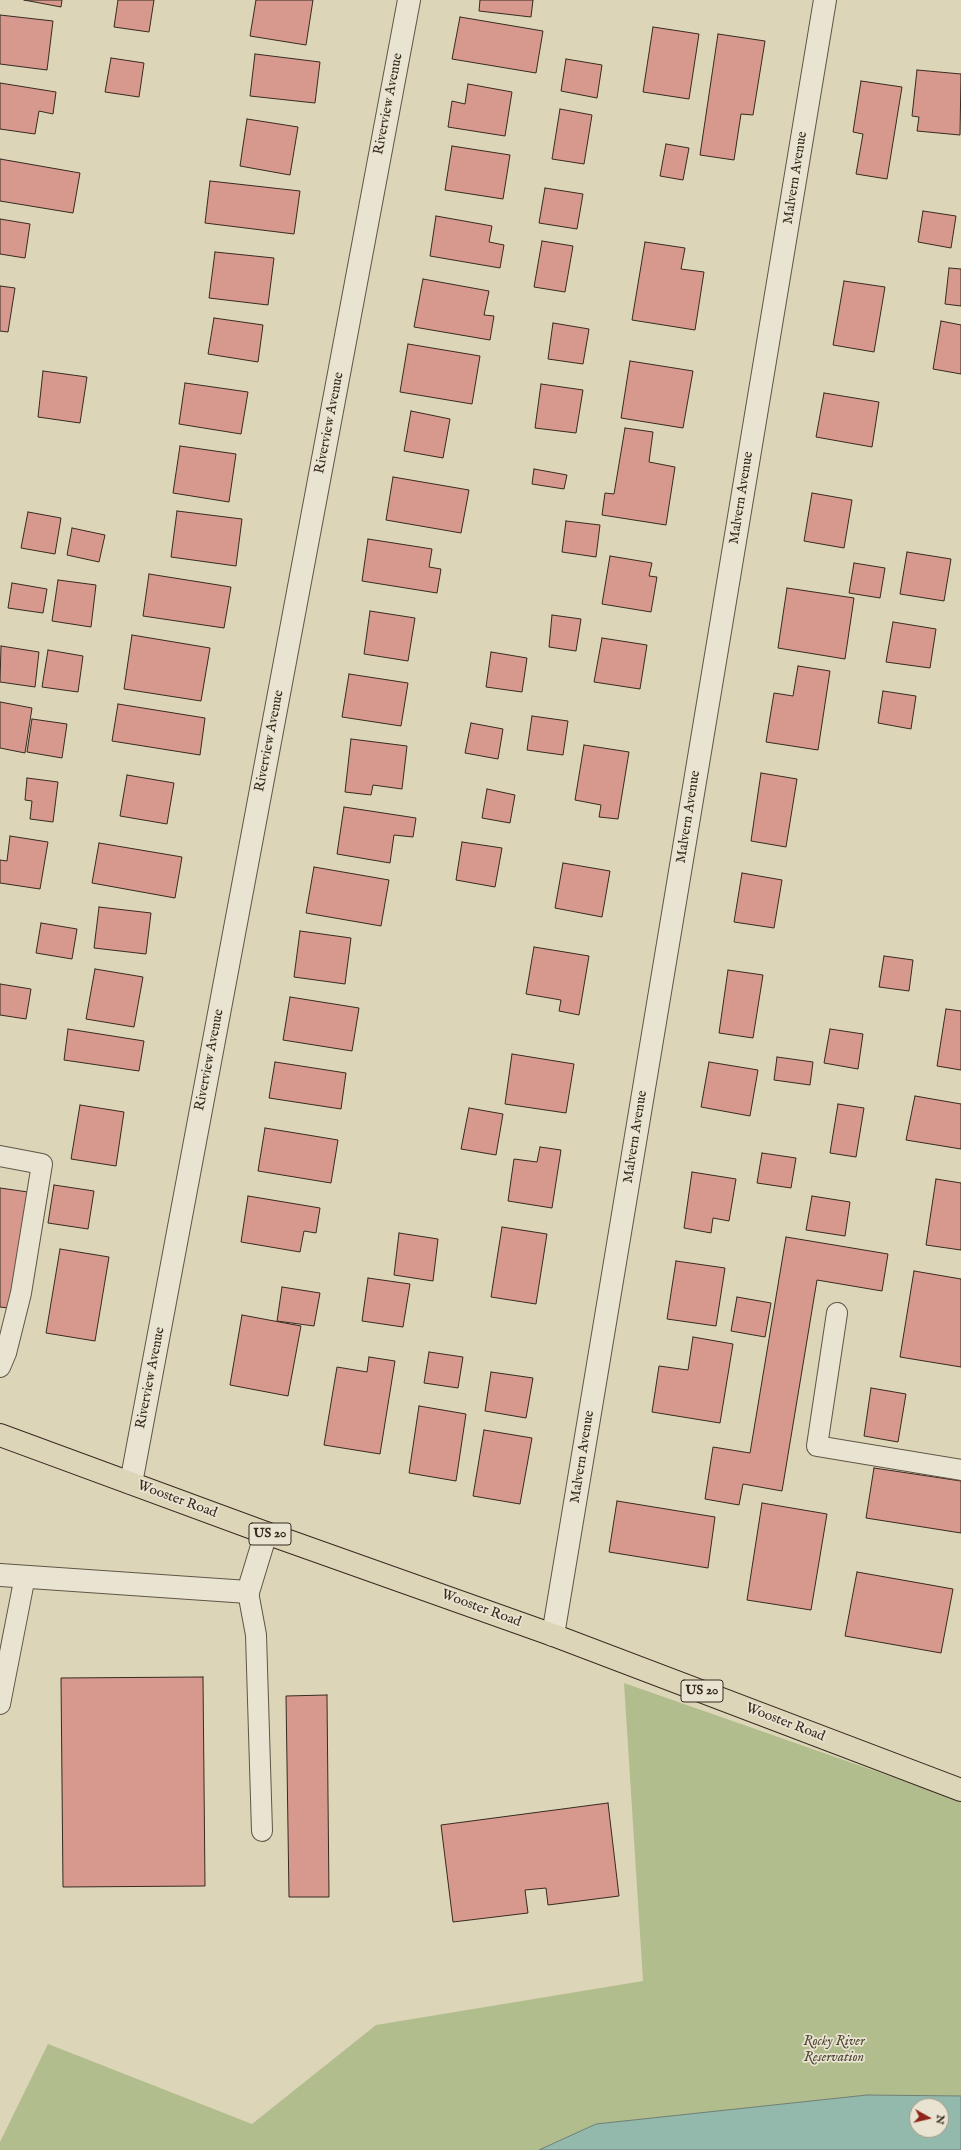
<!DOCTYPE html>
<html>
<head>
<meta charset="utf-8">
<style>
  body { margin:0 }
  #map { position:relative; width:961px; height:2150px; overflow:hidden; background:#ddd5b8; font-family:"IM FELL English",serif }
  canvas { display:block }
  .north { position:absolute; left:909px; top:2098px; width:40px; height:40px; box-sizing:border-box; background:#e9e4d1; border:1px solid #a29a8a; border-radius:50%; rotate:98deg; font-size:11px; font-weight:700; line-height:16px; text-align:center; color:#372a20 }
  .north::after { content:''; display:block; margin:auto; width:14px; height:18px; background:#8f2418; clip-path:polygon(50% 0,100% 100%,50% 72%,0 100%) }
</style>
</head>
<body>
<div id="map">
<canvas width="961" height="2150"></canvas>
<div class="north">N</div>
</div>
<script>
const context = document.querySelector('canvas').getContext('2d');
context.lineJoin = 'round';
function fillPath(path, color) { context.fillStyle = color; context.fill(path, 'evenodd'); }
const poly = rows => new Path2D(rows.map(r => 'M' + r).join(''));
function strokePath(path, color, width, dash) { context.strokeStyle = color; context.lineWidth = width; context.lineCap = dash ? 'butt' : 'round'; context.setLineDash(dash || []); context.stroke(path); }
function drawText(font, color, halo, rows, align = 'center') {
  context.font = font + ' "IM FELL English",serif'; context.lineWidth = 3.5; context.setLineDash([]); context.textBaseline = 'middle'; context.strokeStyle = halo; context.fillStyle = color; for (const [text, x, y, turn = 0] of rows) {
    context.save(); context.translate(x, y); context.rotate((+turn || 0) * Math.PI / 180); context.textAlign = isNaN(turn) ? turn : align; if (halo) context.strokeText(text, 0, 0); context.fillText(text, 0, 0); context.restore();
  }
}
const green = poly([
  [624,1683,961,1801,961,2150,0,2150,0,2142,48,2044,252,2124,376,2025,643,1981],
  [917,2106,941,2106,941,2130,917,2130]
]);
const water = poly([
  [867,2095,961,2096,961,2150,539,2150,596,2124,867,2095],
  [917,2106,941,2106,941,2130,917,2130,917,2106]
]);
const building = poly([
  [24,0,62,0,61,7,24,0],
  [118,0,154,0,149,32,114,27,118,0],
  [256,0,313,0,306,45,250,36,256,0],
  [480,0,533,0,531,17,479,11,480,0],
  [0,15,53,21,47,70,0,64,0,15],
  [460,17,543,31,536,73,452,59,460,17],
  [653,27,699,34,689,99,643,92,653,27],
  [718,34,765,41,753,115,741,114,734,160,700,155,718,34],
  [255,54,320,62,315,103,250,96,255,54],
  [111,58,144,63,139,97,105,92,111,58],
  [566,59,602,65,597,98,561,91,566,59],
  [917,70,961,74,960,135,917,131,919,117,912,116,917,70],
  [861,81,902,87,887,179,856,174,863,134,853,132,861,81],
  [0,83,56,92,53,114,39,111,35,134,0,129,0,83],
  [468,84,512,92,505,136,448,127,452,101,465,104,468,84],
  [560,109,592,115,584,164,552,159,560,109],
  [247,119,298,127,290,175,240,166,247,119],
  [666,144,689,148,683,180,660,176,666,144],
  [452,146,510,155,503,199,445,190,452,146],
  [0,159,80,173,73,213,0,201,0,159],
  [210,181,300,191,294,234,205,223,210,181],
  [545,188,583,194,577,229,539,223,545,188],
  [923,211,956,216,951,248,918,242,923,211],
  [436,216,492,226,489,242,504,245,500,268,430,256,436,216],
  [0,219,30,224,25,258,0,254,0,219],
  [542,241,573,246,565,292,534,287,542,241],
  [645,242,685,248,681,269,704,272,695,330,632,320,645,242],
  [215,252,274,258,268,305,209,298,215,252],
  [949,268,961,269,961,306,945,304,949,268],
  [423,279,489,291,484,315,494,316,490,340,414,327,423,279],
  [844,281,885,287,874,352,833,345,844,281],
  [0,286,15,288,8,332,0,331,0,286],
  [214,318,263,325,258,362,208,354,214,318],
  [941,321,961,325,961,374,933,369,941,321],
  [553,323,589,329,583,364,548,359,553,323],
  [408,344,480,356,472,404,400,392,408,344],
  [630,361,693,371,683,428,621,418,630,361],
  [43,371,87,377,80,423,38,417,43,371],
  [185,383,248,392,241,434,179,424,185,383],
  [541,384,583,390,576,433,535,428,541,384],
  [824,393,879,402,872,447,816,437,824,393],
  [411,411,450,419,443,458,404,451,411,411],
  [625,428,653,432,649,462,675,467,666,525,602,515,605,493,614,494,625,428],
  [180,446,236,454,229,502,173,493,180,446],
  [534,469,567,475,564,489,532,484,534,469],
  [393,477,469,490,461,533,386,520,393,477],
  [812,493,852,500,844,548,804,541,812,493],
  [177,511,242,519,236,566,171,557,177,511],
  [28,512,61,518,55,554,21,548,28,512],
  [566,521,600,525,596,557,562,552,566,521],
  [72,528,105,535,99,562,67,555,72,528],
  [368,539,432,549,429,567,441,569,437,593,362,581,368,539],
  [907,552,951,559,944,601,900,594,907,552],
  [610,556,652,563,649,576,657,577,651,612,602,604,610,556],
  [854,563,885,568,880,598,849,593,854,563],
  [149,574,231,587,224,628,143,616,149,574],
  [58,580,96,585,91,627,52,621,58,580],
  [12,583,47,589,43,613,8,608,12,583],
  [787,588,854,598,845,659,778,648,787,588],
  [370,611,415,618,408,661,364,654,370,611],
  [552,615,581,619,576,651,549,647,552,615],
  [893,622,936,629,930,668,886,662,893,622],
  [132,635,210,648,201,701,124,689,132,635],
  [602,638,647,645,640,689,594,682,602,638],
  [1,646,39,652,35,687,0,682,1,646],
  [48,650,83,656,78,692,42,687,48,650],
  [491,652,527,658,522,692,486,687,491,652],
  [798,666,830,671,818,750,766,742,774,693,793,696,798,666],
  [349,674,408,683,401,726,342,717,349,674],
  [883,691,916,696,911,729,878,723,883,691],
  [0,702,32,708,25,753,0,748,0,702],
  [118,704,205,718,200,755,112,741,118,704],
  [532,716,568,721,563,755,527,750,532,716],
  [32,719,67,724,62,758,27,752,32,719],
  [471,723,503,729,498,759,465,753,471,723],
  [351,739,407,746,402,789,373,785,371,795,345,792,351,739],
  [584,745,629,752,618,819,599,817,601,805,575,800,584,745],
  [761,773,797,779,786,847,751,841,761,773],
  [127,775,174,783,167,824,120,816,127,775],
  [27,778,58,782,53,822,30,819,32,801,25,800,27,778],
  [487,789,515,795,510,823,482,818,487,789],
  [344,807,416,818,413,837,394,835,390,863,337,854,344,807],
  [10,836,48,842,40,889,0,883,0,860,7,861,10,836],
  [462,842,502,848,495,887,456,880,462,842],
  [99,843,182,857,175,898,92,883,99,843],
  [563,863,610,871,602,917,555,908,563,863],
  [314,867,389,880,381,926,306,913,314,867],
  [742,873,782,880,774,928,734,922,742,873],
  [99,907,151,913,146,954,94,948,99,907],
  [41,923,77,929,72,959,36,953,41,923],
  [300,931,351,938,345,984,294,977,300,931],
  [534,947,589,956,579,1015,559,1011,561,1000,526,994,534,947],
  [884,956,913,960,909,991,879,987,884,956],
  [95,969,143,977,134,1027,86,1019,95,969],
  [728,970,763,975,753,1038,719,1033,728,970],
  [0,984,31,989,26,1019,0,1015,0,984],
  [290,997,359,1008,352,1051,283,1040,290,997],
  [946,1009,961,1011,961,1070,937,1066,946,1009],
  [68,1029,144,1041,139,1071,64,1060,68,1029],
  [830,1029,863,1034,858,1069,824,1063,830,1029],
  [512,1054,574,1064,566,1113,505,1104,512,1054],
  [777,1057,813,1062,810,1085,774,1080,777,1057],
  [275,1062,346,1073,341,1109,269,1098,275,1062],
  [709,1062,758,1070,750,1116,701,1107,709,1062],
  [915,1096,961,1104,961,1149,906,1140,915,1096],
  [838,1104,864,1108,856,1157,830,1153,838,1104],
  [80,1105,124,1112,116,1166,71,1159,80,1105],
  [469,1108,503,1114,496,1155,461,1149,469,1108],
  [265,1128,338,1140,331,1183,258,1171,265,1128],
  [540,1147,561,1150,552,1208,508,1201,514,1159,537,1162,540,1147],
  [762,1153,796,1158,791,1188,757,1183,762,1153],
  [692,1172,736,1179,729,1221,713,1218,711,1233,684,1228,692,1172],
  [936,1179,961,1183,961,1250,926,1245,936,1179],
  [54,1185,94,1191,88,1229,48,1223,54,1185],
  [0,1188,28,1192,9,1308,0,1307,0,1188],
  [248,1196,320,1208,316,1233,304,1231,300,1252,241,1242,248,1196],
  [812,1196,850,1202,845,1236,806,1230,812,1196],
  [502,1227,547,1234,536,1304,491,1297,502,1227],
  [399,1233,438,1239,433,1281,394,1275,399,1233],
  [786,1237,888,1254,882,1291,817,1280,782,1491,743,1484,739,1505,705,1499,713,1447,750,1453,786,1237],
  [60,1249,109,1257,95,1341,46,1333,60,1249],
  [676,1261,725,1268,716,1326,667,1319,676,1261],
  [914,1271,961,1279,961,1367,900,1357,914,1271],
  [368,1278,410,1284,403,1327,362,1321,368,1278],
  [282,1287,320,1293,314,1326,277,1321,282,1287],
  [737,1297,771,1303,765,1337,731,1331,737,1297],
  [242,1315,301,1326,288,1396,230,1385,242,1315],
  [693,1337,733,1344,720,1423,652,1412,659,1366,688,1370,693,1337],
  [429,1352,463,1357,458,1388,424,1383,429,1352],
  [369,1357,395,1361,380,1454,324,1445,337,1367,367,1372,369,1357],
  [491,1372,533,1378,526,1418,485,1411,491,1372],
  [871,1388,906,1394,898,1442,864,1436,871,1388],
  [419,1406,466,1414,456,1481,409,1473,419,1406],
  [484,1430,532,1438,520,1504,473,1496,484,1430],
  [874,1468,961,1481,961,1533,866,1518,874,1468],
  [617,1501,715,1517,708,1568,609,1552,617,1501],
  [762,1503,827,1514,811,1610,747,1600,762,1503],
  [857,1572,953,1589,941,1653,845,1636,857,1572],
  [203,1677,205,1886,63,1887,61,1678,203,1677],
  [327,1695,329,1897,289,1897,286,1696,327,1695],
  [608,1803,619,1896,548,1905,546,1888,525,1890,528,1913,453,1922,441,1825,608,1803]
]);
const service = poly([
  [0,1156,42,1164,21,1293,6,1353,0,1367],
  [837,1313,817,1446,961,1470],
  [248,1592,256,1635,262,1831],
  [0,1704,25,1576]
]);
const minor = poly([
  [131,1483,409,0],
  [0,1575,248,1592,266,1533],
  [553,1635,825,0]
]);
const primary = poly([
  [0,1435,266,1533,553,1635,961,1790]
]);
const shields = [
  [270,1534,42],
  [702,1691,42]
];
const shieldNames = [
  ["US 20",270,1534],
  ["US 20",702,1691]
];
const streetNames = [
  ["Riverview Avenue",389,104,-79],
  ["Malvern Avenue",796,178,-81],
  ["Riverview Avenue",330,423,-79],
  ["Malvern Avenue",742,498,-81],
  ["Riverview Avenue",270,741,-79],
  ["Malvern Avenue",689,817,-81],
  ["Riverview Avenue",210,1060,-79],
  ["Malvern Avenue",636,1137,-81],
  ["Riverview Avenue",151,1378,-79],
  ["Malvern Avenue",583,1457,-81],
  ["Wooster Road",177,1500,20],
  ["Wooster Road",481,1609,20],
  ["Wooster Road",785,1723,21]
];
const parkNames = [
  ["Rocky River",834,2042],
  ["Reservation",834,2058]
];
fillPath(green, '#b2bd8e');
fillPath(water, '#93b9ac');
strokePath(water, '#6e8074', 1);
fillPath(building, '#d7998d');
strokePath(building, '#372a20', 1);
strokePath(service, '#605546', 22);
strokePath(minor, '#605546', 24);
strokePath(primary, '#372a20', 24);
strokePath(service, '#e9e4d1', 20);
strokePath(minor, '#e9e4d1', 22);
strokePath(primary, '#ddd5b8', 22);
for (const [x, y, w] of shields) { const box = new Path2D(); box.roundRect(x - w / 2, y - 11, w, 22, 3); context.fillStyle = '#e9e4d1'; context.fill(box); strokePath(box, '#372a20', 1); }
drawText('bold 13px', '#372a20', null, shieldNames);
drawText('14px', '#372a20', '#e9e4d1', streetNames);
drawText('italic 14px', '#504736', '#e9e4d1', parkNames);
</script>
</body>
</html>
